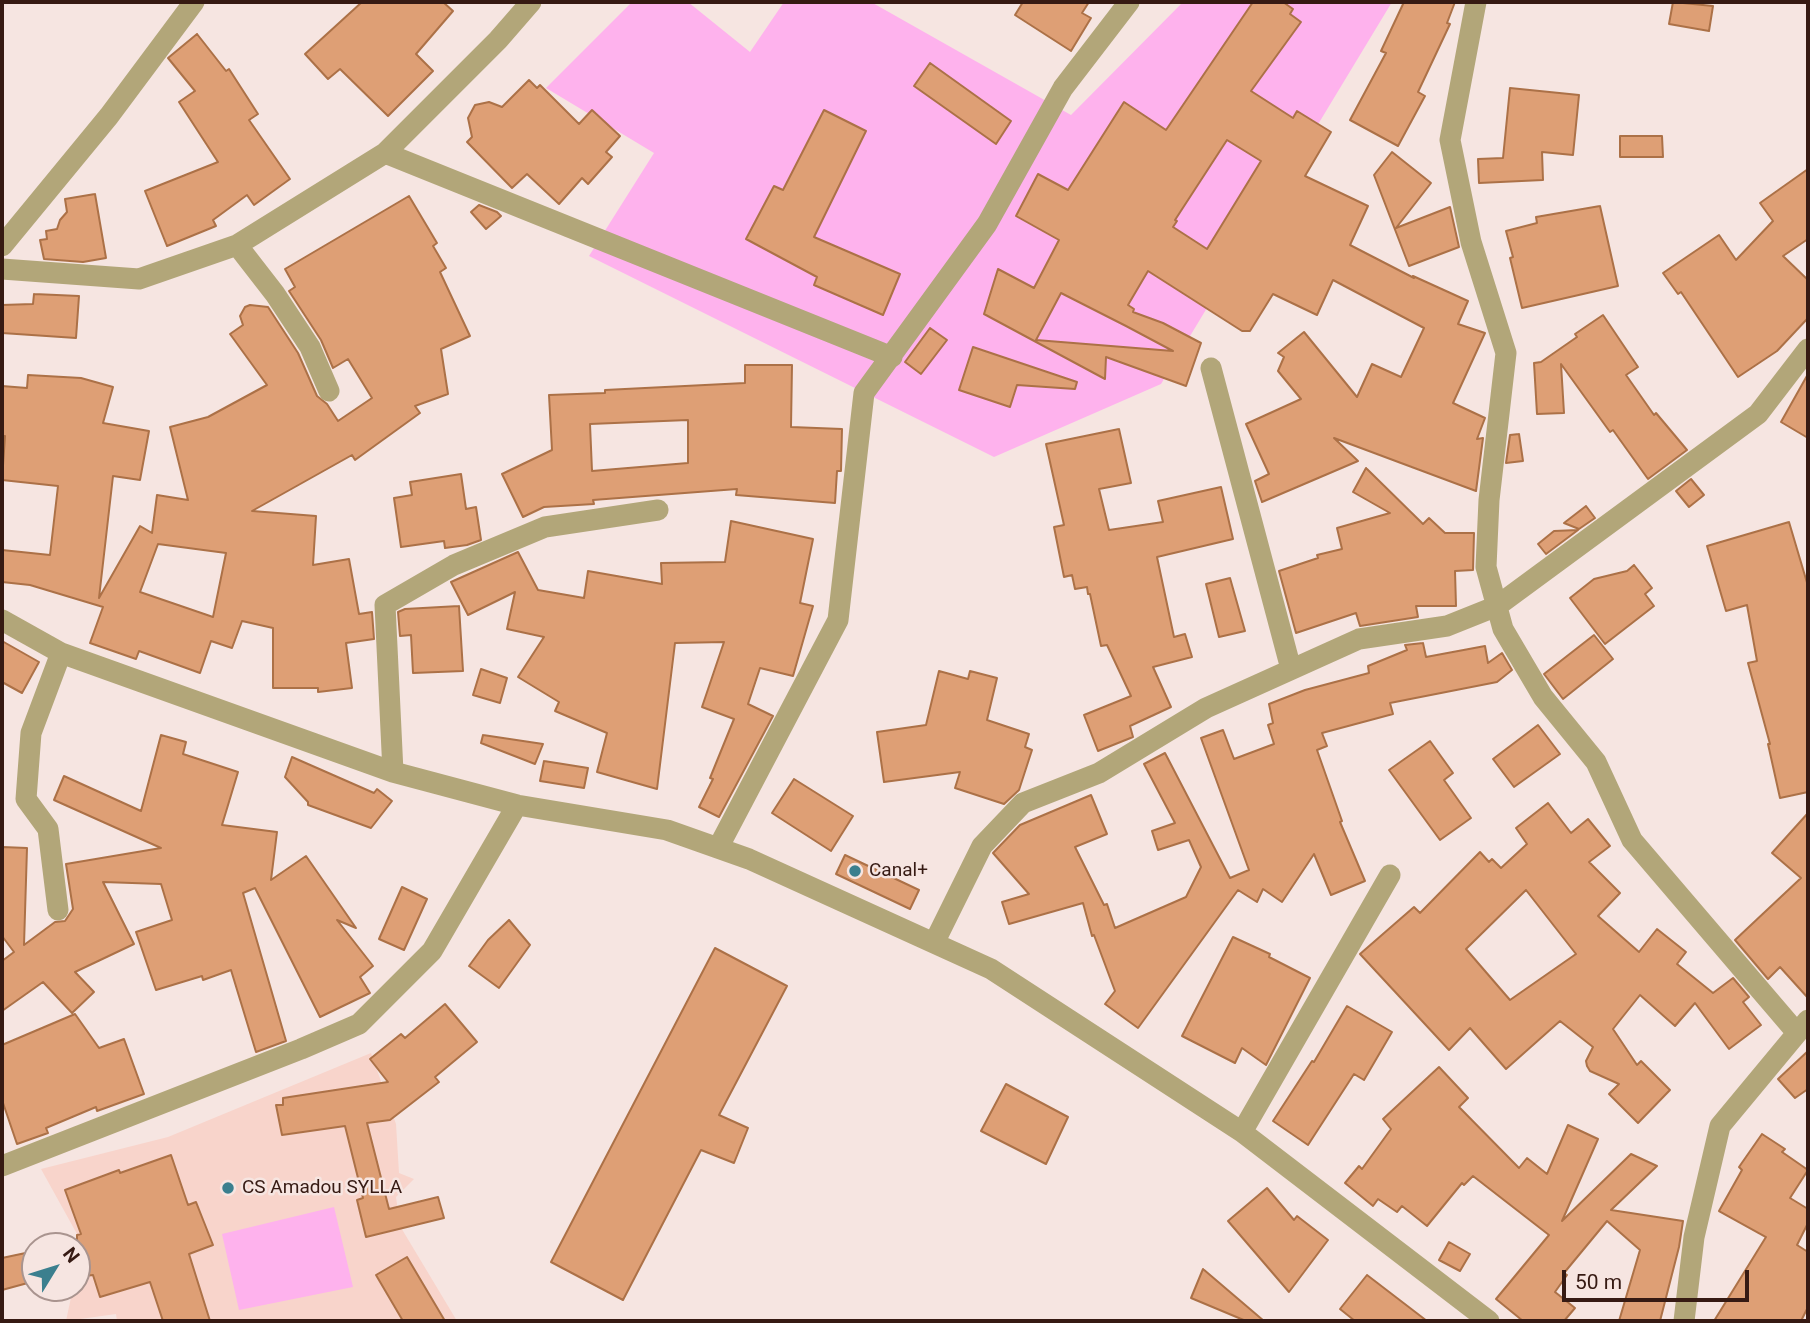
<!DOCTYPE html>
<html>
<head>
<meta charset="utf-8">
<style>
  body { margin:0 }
  #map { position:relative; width:1810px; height:1323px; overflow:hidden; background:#f6e5e1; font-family:Roboto,sans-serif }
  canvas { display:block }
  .frame { position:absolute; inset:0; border:4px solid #361a13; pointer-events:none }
  .north { position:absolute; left:21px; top:1232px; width:70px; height:70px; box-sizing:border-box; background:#f6e5e1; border:2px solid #a9948f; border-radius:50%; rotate:52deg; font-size:19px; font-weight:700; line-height:28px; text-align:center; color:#361a13 }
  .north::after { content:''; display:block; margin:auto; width:24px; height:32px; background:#3b7f8e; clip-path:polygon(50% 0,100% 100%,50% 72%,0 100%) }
  .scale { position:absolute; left:1562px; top:1270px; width:187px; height:32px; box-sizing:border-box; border:4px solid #361a13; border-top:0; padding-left:9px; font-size:21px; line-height:24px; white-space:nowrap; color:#361a13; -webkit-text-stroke:5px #f6e5e1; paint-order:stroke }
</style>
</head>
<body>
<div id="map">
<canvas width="1810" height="1323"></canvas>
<div class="frame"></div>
<div class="north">N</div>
<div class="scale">50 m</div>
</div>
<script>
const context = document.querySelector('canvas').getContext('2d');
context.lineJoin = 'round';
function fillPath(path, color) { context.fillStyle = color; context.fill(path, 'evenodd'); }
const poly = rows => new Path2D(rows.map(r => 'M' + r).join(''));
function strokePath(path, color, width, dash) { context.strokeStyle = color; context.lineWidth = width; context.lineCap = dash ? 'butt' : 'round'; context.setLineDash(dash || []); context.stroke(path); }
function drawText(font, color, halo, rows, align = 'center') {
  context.font = font + ' Roboto,sans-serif'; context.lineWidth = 5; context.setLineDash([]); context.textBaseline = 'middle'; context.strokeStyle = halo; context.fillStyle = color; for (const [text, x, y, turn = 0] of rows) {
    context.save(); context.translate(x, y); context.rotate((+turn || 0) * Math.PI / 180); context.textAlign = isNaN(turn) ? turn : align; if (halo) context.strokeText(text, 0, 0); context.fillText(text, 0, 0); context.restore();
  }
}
const built = poly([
  [371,1053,396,1124,399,1173,414,1179,396,1197,400,1226,457,1321,117,1321,116,1314,66,1321,73,1288,77,1288,77,1268,82,1243,41,1169,168,1137]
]);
const green = poly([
  [632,2,688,2,750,52,784,2,871,2,1071,115,1183,2,1392,2,1161,384,994,457,589,256,654,153,546,88],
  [334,1207,353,1287,239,1310,222,1234]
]);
const building = poly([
  [362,2,443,2,453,11,416,54,433,71,388,116,340,69,328,79,305,54,362,2],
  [1023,2,1089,2,1082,13,1091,18,1071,51,1015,15,1023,2],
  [1253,2,1283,2,1293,9,1290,14,1301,22,1251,91,1293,118,1297,111,1331,132,1305,176,1368,206,1350,245,1414,278,1413,276,1468,301,1458,324,1485,333,1453,403,1485,418,1477,439,1483,438,1476,491,1334,438,1358,461,1262,502,1255,481,1269,474,1246,424,1301,399,1278,371,1284,357,1278,353,1304,332,1357,397,1372,364,1401,377,1424,328,1333,280,1317,315,1273,294,1250,331,1242,331,1148,271,1128,305,1134,309,1133,312,1163,323,1201,343,1186,386,1106,357,1105,379,984,314,998,269,1034,288,1059,240,1016,216,1038,174,1068,190,1124,102,1166,130,1253,2],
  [1227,140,1261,161,1207,249,1173,227,1177,221,1175,220,1227,140],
  [1061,293,1126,326,1173,351,1036,340,1061,293],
  [1404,2,1455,2,1447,23,1450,24,1418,92,1425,96,1398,146,1350,120,1386,53,1381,51,1404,2],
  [1673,2,1713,6,1709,31,1669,24,1673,2],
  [197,34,226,71,229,69,258,114,249,120,290,179,254,205,247,195,213,220,216,226,167,246,145,191,218,162,179,102,195,91,168,58,197,34],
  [930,63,1011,121,996,144,914,86,930,63],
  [529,80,537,88,540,85,579,124,592,110,620,136,606,152,612,157,588,184,582,178,559,204,527,174,512,188,467,142,472,137,468,118,475,105,489,102,502,107,529,80],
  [1510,88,1579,95,1573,155,1542,152,1543,180,1479,183,1478,159,1503,158,1510,88],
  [824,110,866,131,814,237,900,274,883,315,814,285,817,277,746,239,774,186,783,190,824,110],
  [1620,136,1662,136,1663,157,1620,157,1620,136],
  [1392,152,1431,183,1396,228,1450,207,1459,247,1409,266,1374,175,1392,152],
  [1808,169,1808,239,1783,256,1808,280,1808,318,1777,351,1738,377,1681,292,1678,294,1663,273,1719,235,1736,260,1773,221,1760,203,1808,169],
  [95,194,106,258,83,262,44,259,40,240,47,239,46,231,57,229,60,220,67,212,65,199,95,194],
  [409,196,437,243,433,246,446,268,440,272,470,336,441,349,448,394,415,406,420,413,355,460,352,455,252,511,316,516,313,565,349,559,359,614,372,612,374,639,346,643,352,688,318,692,318,688,273,688,273,628,242,621,232,648,211,641,200,673,139,651,136,659,90,643,103,607,30,585,2,582,2,550,50,555,58,486,2,480,5,436,2,436,2,386,27,388,28,375,81,378,113,387,103,423,149,431,140,480,113,476,99,598,140,526,152,533,157,495,188,500,170,427,208,417,267,385,230,334,243,325,240,316,245,307,250,305,268,307,298,353,317,396,327,404,338,421,372,398,348,359,333,368,321,340,289,291,295,287,285,269,409,196],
  [158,544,226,553,213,617,140,592,158,544],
  [479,205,497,212,501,216,486,229,471,212,479,205],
  [1600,206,1618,286,1522,308,1510,258,1513,257,1506,231,1537,223,1536,217,1600,206],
  [34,294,79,296,76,338,2,333,2,305,33,304,34,294],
  [1603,315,1638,367,1626,375,1654,415,1656,413,1687,450,1648,479,1613,430,1610,432,1561,364,1564,413,1537,414,1534,363,1541,362,1577,337,1575,334,1603,315],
  [930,328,947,340,921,374,905,362,930,328],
  [973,347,1077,382,1075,389,1017,385,1010,407,959,390,973,347],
  [745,365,792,365,791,427,842,429,841,471,837,471,835,503,736,495,737,489,593,500,594,504,544,507,523,517,502,474,552,450,549,395,605,393,605,390,745,383,745,365],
  [688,420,688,463,592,471,590,424,688,420],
  [1808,374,1808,438,1781,422,1808,374],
  [1119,429,1131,483,1099,489,1109,530,1163,522,1158,501,1221,487,1233,539,1157,557,1174,637,1185,634,1192,657,1153,667,1171,707,1130,726,1133,737,1098,751,1084,715,1131,696,1107,645,1101,646,1090,594,1088,594,1087,587,1075,589,1072,575,1064,577,1054,527,1064,525,1046,444,1119,429],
  [1519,434,1523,461,1506,463,1510,435,1519,434],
  [1366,468,1423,524,1429,518,1445,533,1474,533,1473,570,1455,571,1456,606,1416,606,1418,617,1360,626,1356,613,1296,633,1279,571,1318,558,1317,555,1342,549,1337,528,1390,513,1353,492,1366,468],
  [461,474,466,509,476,507,481,540,467,545,445,548,444,541,401,547,394,498,412,495,410,482,461,474],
  [1691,479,1704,495,1689,507,1676,491,1691,479],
  [1586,506,1595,518,1579,529,1564,523,1586,506],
  [731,521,813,539,800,603,813,606,793,676,760,668,748,704,773,716,719,817,699,807,713,779,710,778,734,719,702,707,724,642,675,643,657,789,597,772,607,733,555,711,559,702,518,677,544,637,507,629,515,592,468,615,451,582,518,552,538,590,584,598,588,571,662,584,661,563,725,562,731,521],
  [1789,522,1808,586,1808,792,1780,798,1768,744,1770,744,1748,663,1757,661,1747,605,1726,611,1707,546,1789,522],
  [1578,530,1546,554,1538,544,1554,531,1578,530],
  [1634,565,1652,588,1645,594,1654,606,1605,644,1570,598,1594,579,1627,571,1634,565],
  [1230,578,1245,631,1219,637,1206,584,1230,578],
  [459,606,463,671,413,673,411,635,400,636,398,612,405,609,459,606],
  [1594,635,1613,659,1563,699,1544,674,1594,635],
  [2,641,39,662,22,693,2,682,2,641],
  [1423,643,1426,657,1485,646,1488,663,1502,653,1512,670,1497,682,1390,703,1393,714,1322,733,1327,746,1317,750,1342,821,1340,822,1365,881,1331,895,1314,854,1282,902,1263,889,1257,902,1238,890,1138,1028,1105,1004,1115,991,1094,935,1092,936,1083,903,1009,924,1002,902,1029,894,993,853,1020,825,1091,795,1107,834,1075,847,1104,905,1107,904,1115,928,1186,897,1201,867,1189,840,1158,850,1152,831,1175,823,1144,764,1165,753,1230,878,1249,870,1201,738,1223,730,1234,759,1274,744,1268,725,1273,723,1269,704,1305,690,1369,673,1368,666,1407,650,1405,645,1423,643],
  [481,669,507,678,500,703,473,695,481,669],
  [939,671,968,679,970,671,997,678,987,720,1029,734,1025,747,1032,750,1019,790,1004,804,955,788,960,772,884,782,877,732,926,725,939,671],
  [1538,725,1560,754,1514,787,1493,759,1538,725],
  [161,735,186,742,183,754,238,772,222,825,277,832,271,880,306,856,356,928,337,920,373,966,360,977,370,993,320,1017,255,888,243,893,286,1041,256,1052,231,970,203,980,202,976,156,990,136,932,172,920,161,884,103,882,134,944,75,972,94,992,72,1013,43,982,2,1011,2,961,14,952,2,936,2,847,27,848,24,945,55,922,65,921,73,909,66,864,161,848,54,800,64,776,141,811,161,735],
  [483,735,543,744,535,764,481,743,483,735],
  [1430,741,1453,773,1444,780,1471,818,1440,840,1389,770,1430,741],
  [292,757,374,793,377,789,392,801,371,828,308,805,308,802,285,777,292,757],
  [544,761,588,768,584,788,540,781,544,761],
  [794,779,853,816,831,851,772,813,794,779],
  [1548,803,1571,833,1588,819,1610,846,1589,862,1620,893,1598,916,1639,952,1657,929,1686,952,1677,964,1713,993,1733,978,1749,997,1743,1002,1761,1025,1729,1049,1695,1003,1675,1026,1640,995,1613,1029,1637,1065,1641,1061,1670,1090,1638,1123,1609,1094,1619,1084,1590,1071,1587,1066,1586,1061,1593,1047,1560,1021,1506,1069,1470,1028,1449,1050,1360,954,1414,907,1420,913,1480,852,1489,862,1492,859,1501,868,1527,844,1516,828,1548,803],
  [1526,890,1576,954,1510,1000,1466,949,1526,890],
  [1808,813,1808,998,1780,967,1768,979,1735,940,1801,878,1772,853,1808,813],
  [845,855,919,890,910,909,836,874,845,855],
  [402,887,427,899,404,950,379,939,402,887],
  [509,920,530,945,499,988,469,966,488,940,509,920],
  [1233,937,1270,954,1269,957,1310,978,1266,1065,1242,1048,1235,1063,1182,1036,1233,937],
  [715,948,787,986,719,1115,748,1128,734,1163,701,1150,623,1300,551,1262,715,948],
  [445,1004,477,1042,435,1077,439,1082,390,1120,367,1123,389,1209,438,1197,444,1218,366,1237,357,1200,363,1198,345,1126,282,1135,276,1105,283,1105,283,1098,388,1082,370,1059,401,1034,405,1038,445,1004],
  [1347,1006,1392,1032,1364,1080,1354,1074,1308,1145,1273,1121,1312,1061,1314,1062,1347,1006],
  [75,1014,99,1048,124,1039,144,1094,97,1111,96,1107,46,1128,48,1133,17,1144,2,1100,2,1045,75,1014],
  [1808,1051,1808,1089,1795,1098,1778,1079,1808,1051],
  [1439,1067,1468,1098,1459,1107,1519,1168,1527,1158,1547,1174,1568,1125,1598,1139,1562,1221,1631,1154,1657,1166,1611,1210,1683,1221,1679,1247,1660,1321,1619,1321,1640,1250,1607,1221,1564,1273,1567,1275,1555,1292,1575,1308,1564,1321,1523,1321,1496,1299,1549,1235,1473,1176,1464,1185,1462,1183,1427,1226,1402,1206,1397,1212,1378,1199,1373,1206,1345,1183,1359,1166,1362,1169,1391,1129,1383,1119,1439,1067],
  [1006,1084,1068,1117,1046,1164,981,1131,1006,1084],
  [1762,1134,1785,1149,1782,1152,1808,1170,1790,1198,1808,1209,1808,1223,1797,1245,1808,1252,1808,1307,1801,1321,1714,1321,1766,1237,1719,1211,1742,1170,1739,1167,1762,1134],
  [171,1155,188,1205,196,1202,213,1245,189,1254,210,1321,163,1321,150,1282,100,1297,93,1275,77,1277,77,1235,81,1234,65,1190,119,1170,120,1173,171,1155],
  [1267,1188,1294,1220,1297,1216,1328,1240,1289,1292,1228,1221,1267,1188],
  [1449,1242,1470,1254,1460,1271,1439,1260,1449,1242],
  [35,1251,35,1281,2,1290,2,1258,35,1251],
  [407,1257,445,1321,403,1321,376,1275,407,1257],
  [1203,1269,1264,1321,1246,1321,1191,1298,1203,1269],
  [1367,1275,1427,1321,1355,1321,1340,1309,1367,1275]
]);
const street = poly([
  [1476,2,1450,140,1471,242,1506,353,1489,500,1486,567,1503,629,1543,697,1596,762,1632,840,1797,1033],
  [385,153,892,357],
  [237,245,275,294,310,347,329,391],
  [2,246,109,116,194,2],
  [2,269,139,279,237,245,385,153,498,40,531,2],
  [1211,368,1291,669],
  [2,620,61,653,393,772,517,805,667,830,749,859,991,969,1242,1132,1489,1321],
  [393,772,385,605,454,565,545,527,658,510],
  [718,848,838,620,864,393,987,224,1063,88,1129,2],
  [58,910,48,829,26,799,31,733,61,653],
  [934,943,982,846,1023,803,1099,773,1206,708,1359,639,1447,626,1497,606,1758,414,1808,349],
  [1242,1132,1390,875],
  [2,1166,301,1049,359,1024,432,951,517,805],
  [1684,1321,1694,1237,1720,1126,1808,1020]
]);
const markers = [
  [855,871,7,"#3b7f8e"],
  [228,1188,7,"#3b7f8e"]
];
const poiNames = [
  ["Canal+",869,871],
  ["CS Amadou SYLLA",242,1188]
];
fillPath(built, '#f8d4cb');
fillPath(green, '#feb2ed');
fillPath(building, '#de9f75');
strokePath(building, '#ac7147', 2);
strokePath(street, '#b2a679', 21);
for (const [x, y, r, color] of markers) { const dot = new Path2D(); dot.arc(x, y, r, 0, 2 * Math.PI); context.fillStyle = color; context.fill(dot); strokePath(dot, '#f6e5e1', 2.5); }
drawText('19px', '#361a13', '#f6e5e1', poiNames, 'left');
</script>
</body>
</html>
